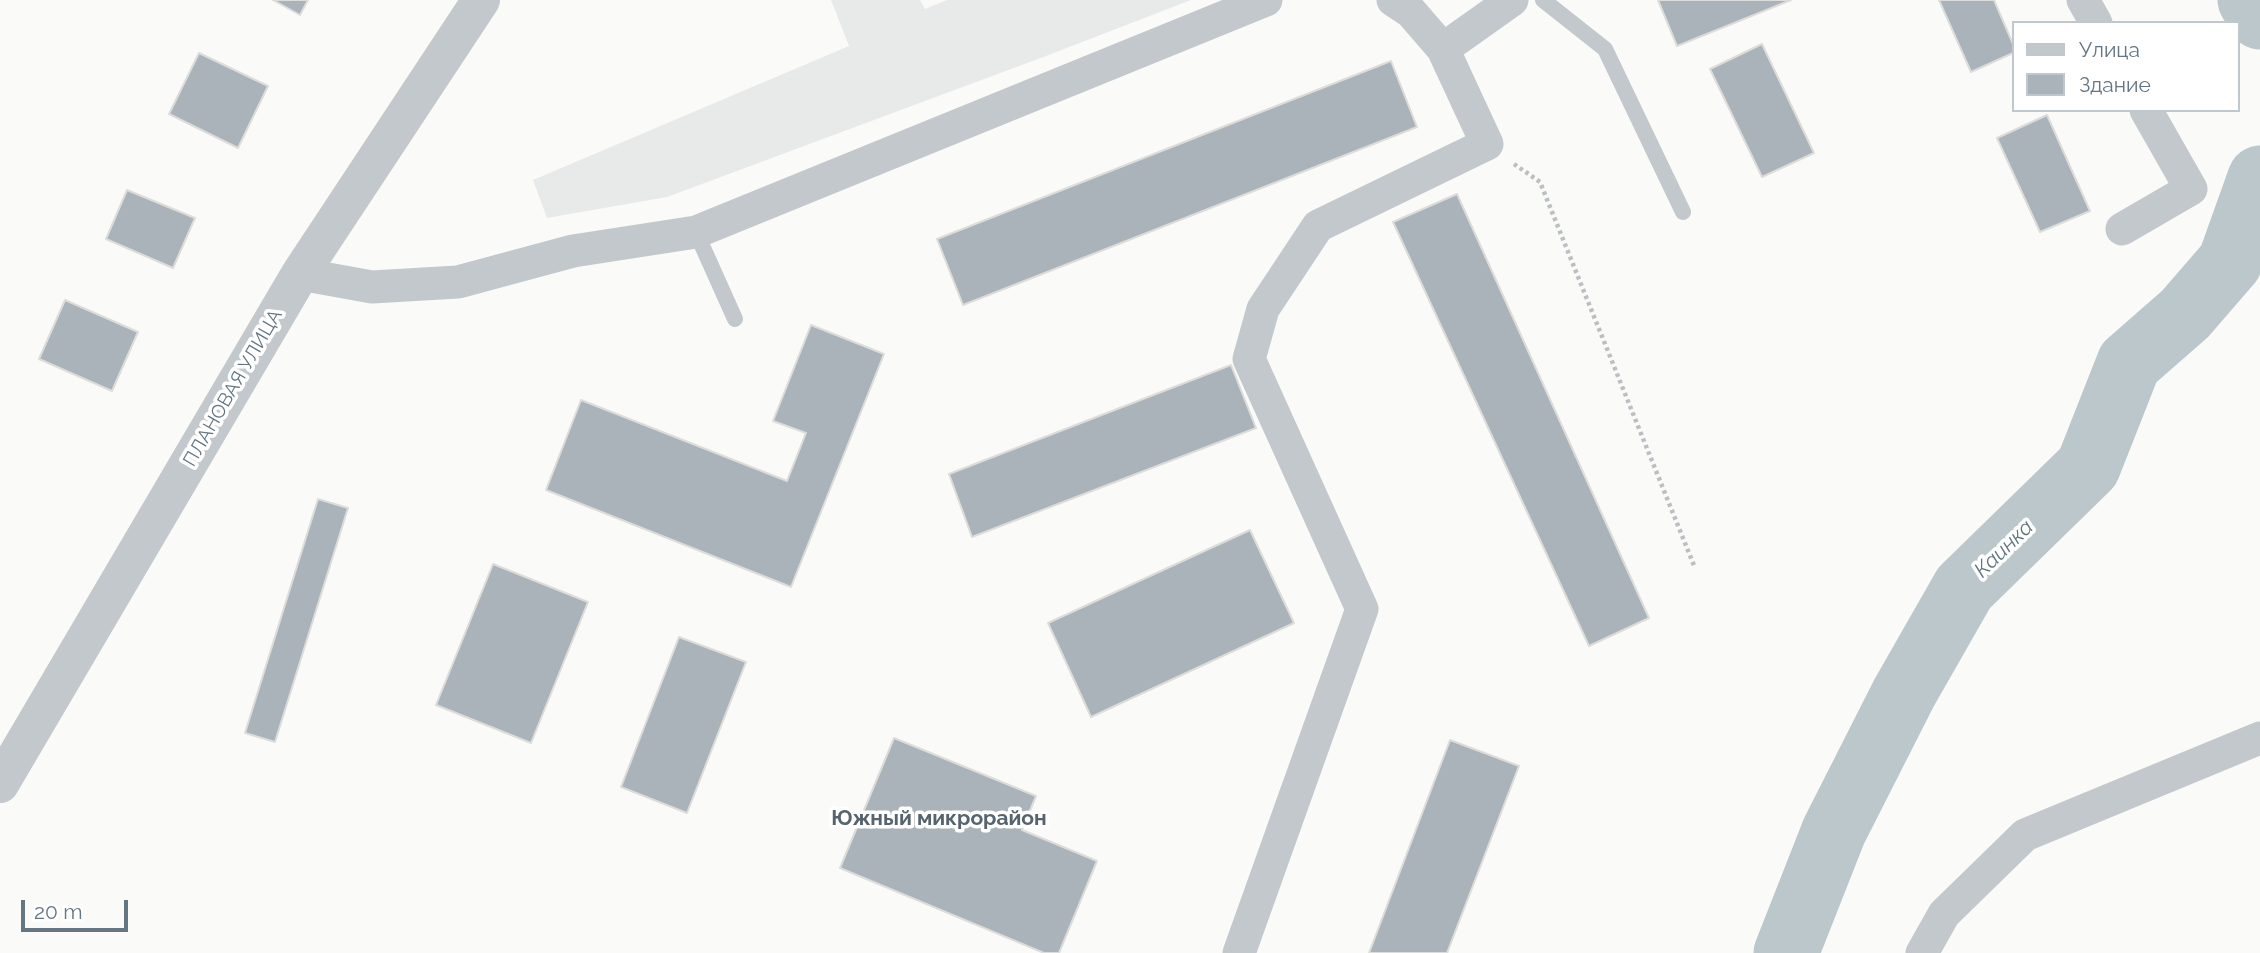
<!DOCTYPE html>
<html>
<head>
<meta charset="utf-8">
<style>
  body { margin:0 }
  #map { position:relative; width:2260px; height:953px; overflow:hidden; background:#fafaf8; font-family:Raleway,sans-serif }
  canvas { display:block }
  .legend { position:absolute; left:2012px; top:21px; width:228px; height:91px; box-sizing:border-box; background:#fff; border:2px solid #c1c8cd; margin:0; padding:9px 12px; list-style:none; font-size:21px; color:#657683 }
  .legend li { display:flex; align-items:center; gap:14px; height:35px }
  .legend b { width:35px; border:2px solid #c1c8cd }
  .scale { position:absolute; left:21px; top:900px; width:107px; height:32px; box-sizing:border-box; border:4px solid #657683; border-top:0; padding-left:9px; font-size:21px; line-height:24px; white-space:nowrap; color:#657683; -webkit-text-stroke:5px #fff; paint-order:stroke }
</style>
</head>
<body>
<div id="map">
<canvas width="2260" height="953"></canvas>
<ul class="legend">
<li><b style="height:9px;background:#c3c8cc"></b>Улица</li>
<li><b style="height:19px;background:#aab3b9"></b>Здание</li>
</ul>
<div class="scale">20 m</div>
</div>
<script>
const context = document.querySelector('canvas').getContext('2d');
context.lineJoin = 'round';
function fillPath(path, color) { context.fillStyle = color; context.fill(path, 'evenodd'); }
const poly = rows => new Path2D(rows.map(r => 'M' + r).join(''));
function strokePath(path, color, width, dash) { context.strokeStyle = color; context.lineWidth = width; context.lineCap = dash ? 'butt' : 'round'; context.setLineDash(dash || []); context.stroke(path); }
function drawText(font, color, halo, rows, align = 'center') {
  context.font = font + ' Raleway,sans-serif'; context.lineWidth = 7; context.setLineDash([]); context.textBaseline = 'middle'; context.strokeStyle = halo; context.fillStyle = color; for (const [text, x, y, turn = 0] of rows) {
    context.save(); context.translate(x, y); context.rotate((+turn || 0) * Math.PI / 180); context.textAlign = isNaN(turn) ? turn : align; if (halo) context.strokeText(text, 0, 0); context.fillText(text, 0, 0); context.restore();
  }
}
const built = poly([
  [831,0,920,0,925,9,947,0,1191,0,1046,56,667,197,547,218,533,180,849,46]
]);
const river = poly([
  [2250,0,2260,17],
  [1786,953,1834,831,1904,693,1964,588,2088,467,2129,363,2185,314,2230,262,2260,178]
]);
const building = poly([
  [273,0,308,0,300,15,273,0],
  [1658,0,1791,0,1677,46,1658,0],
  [1939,0,1994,0,2013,44,2013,53,1971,72,1939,0],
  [1762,44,1814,153,1762,177,1710,69,1762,44],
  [199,53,268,86,238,148,169,114,199,53],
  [1391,61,1417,127,963,305,937,239,1391,61],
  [2047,115,2090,211,2040,232,1997,138,2047,115],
  [127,190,195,218,173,268,106,239,127,190],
  [1457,194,1649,618,1589,646,1393,222,1457,194],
  [65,300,138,332,112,391,39,359,65,300],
  [811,325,884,354,791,587,546,490,581,400,787,481,806,433,773,421,811,325],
  [1231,365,1256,428,972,537,949,474,1231,365],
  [318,499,348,508,275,742,245,733,318,499],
  [1250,530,1294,623,1091,717,1048,623,1250,530],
  [493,564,588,602,531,743,436,705,493,564],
  [679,637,746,662,687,813,621,787,679,637],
  [894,738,1036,796,1022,830,1097,861,1059,953,1044,953,840,868,894,738],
  [1450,740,1519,766,1447,953,1369,953,1450,740]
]);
const path = poly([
  [1514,164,1540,182,1695,568]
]);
const service = poly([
  [1543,0,1605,49,1683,212],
  [696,232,735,319]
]);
const minor = poly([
  [2083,0,2096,23],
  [1443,49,1512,0],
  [2122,229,2191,189,2146,110],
  [300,274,372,287,458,282,573,251,696,232,1266,0],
  [1239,953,1362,609,1249,359,1263,309,1318,226,1487,144,1443,49,1411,12,1393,0],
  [1922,953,1944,914,2025,835,2260,738]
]);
const tertiary = poly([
  [0,784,300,274,481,0]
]);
const streetNames = [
  ["ПЛАНОВАЯ УЛИЦА",233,388,-60]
];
const waterNames = [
  ["Каинка",2004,549,-44]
];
const neighbourhoodNames = [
  ["Южный микрорайон",939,819]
];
fillPath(built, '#e8e9e9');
strokePath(river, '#bbc7cb', 65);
fillPath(building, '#aab3b9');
strokePath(building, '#dcdcda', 2);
strokePath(path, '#bbbfc2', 4.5, [3.5, 3.5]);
strokePath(service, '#c3c8cc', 16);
strokePath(minor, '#c3c8cc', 33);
strokePath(tertiary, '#c3c8cc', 38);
drawText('19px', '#657683', '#fff', streetNames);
drawText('italic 21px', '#60757c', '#fff', waterNames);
drawText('bold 21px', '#57646e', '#fff', neighbourhoodNames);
</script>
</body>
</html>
